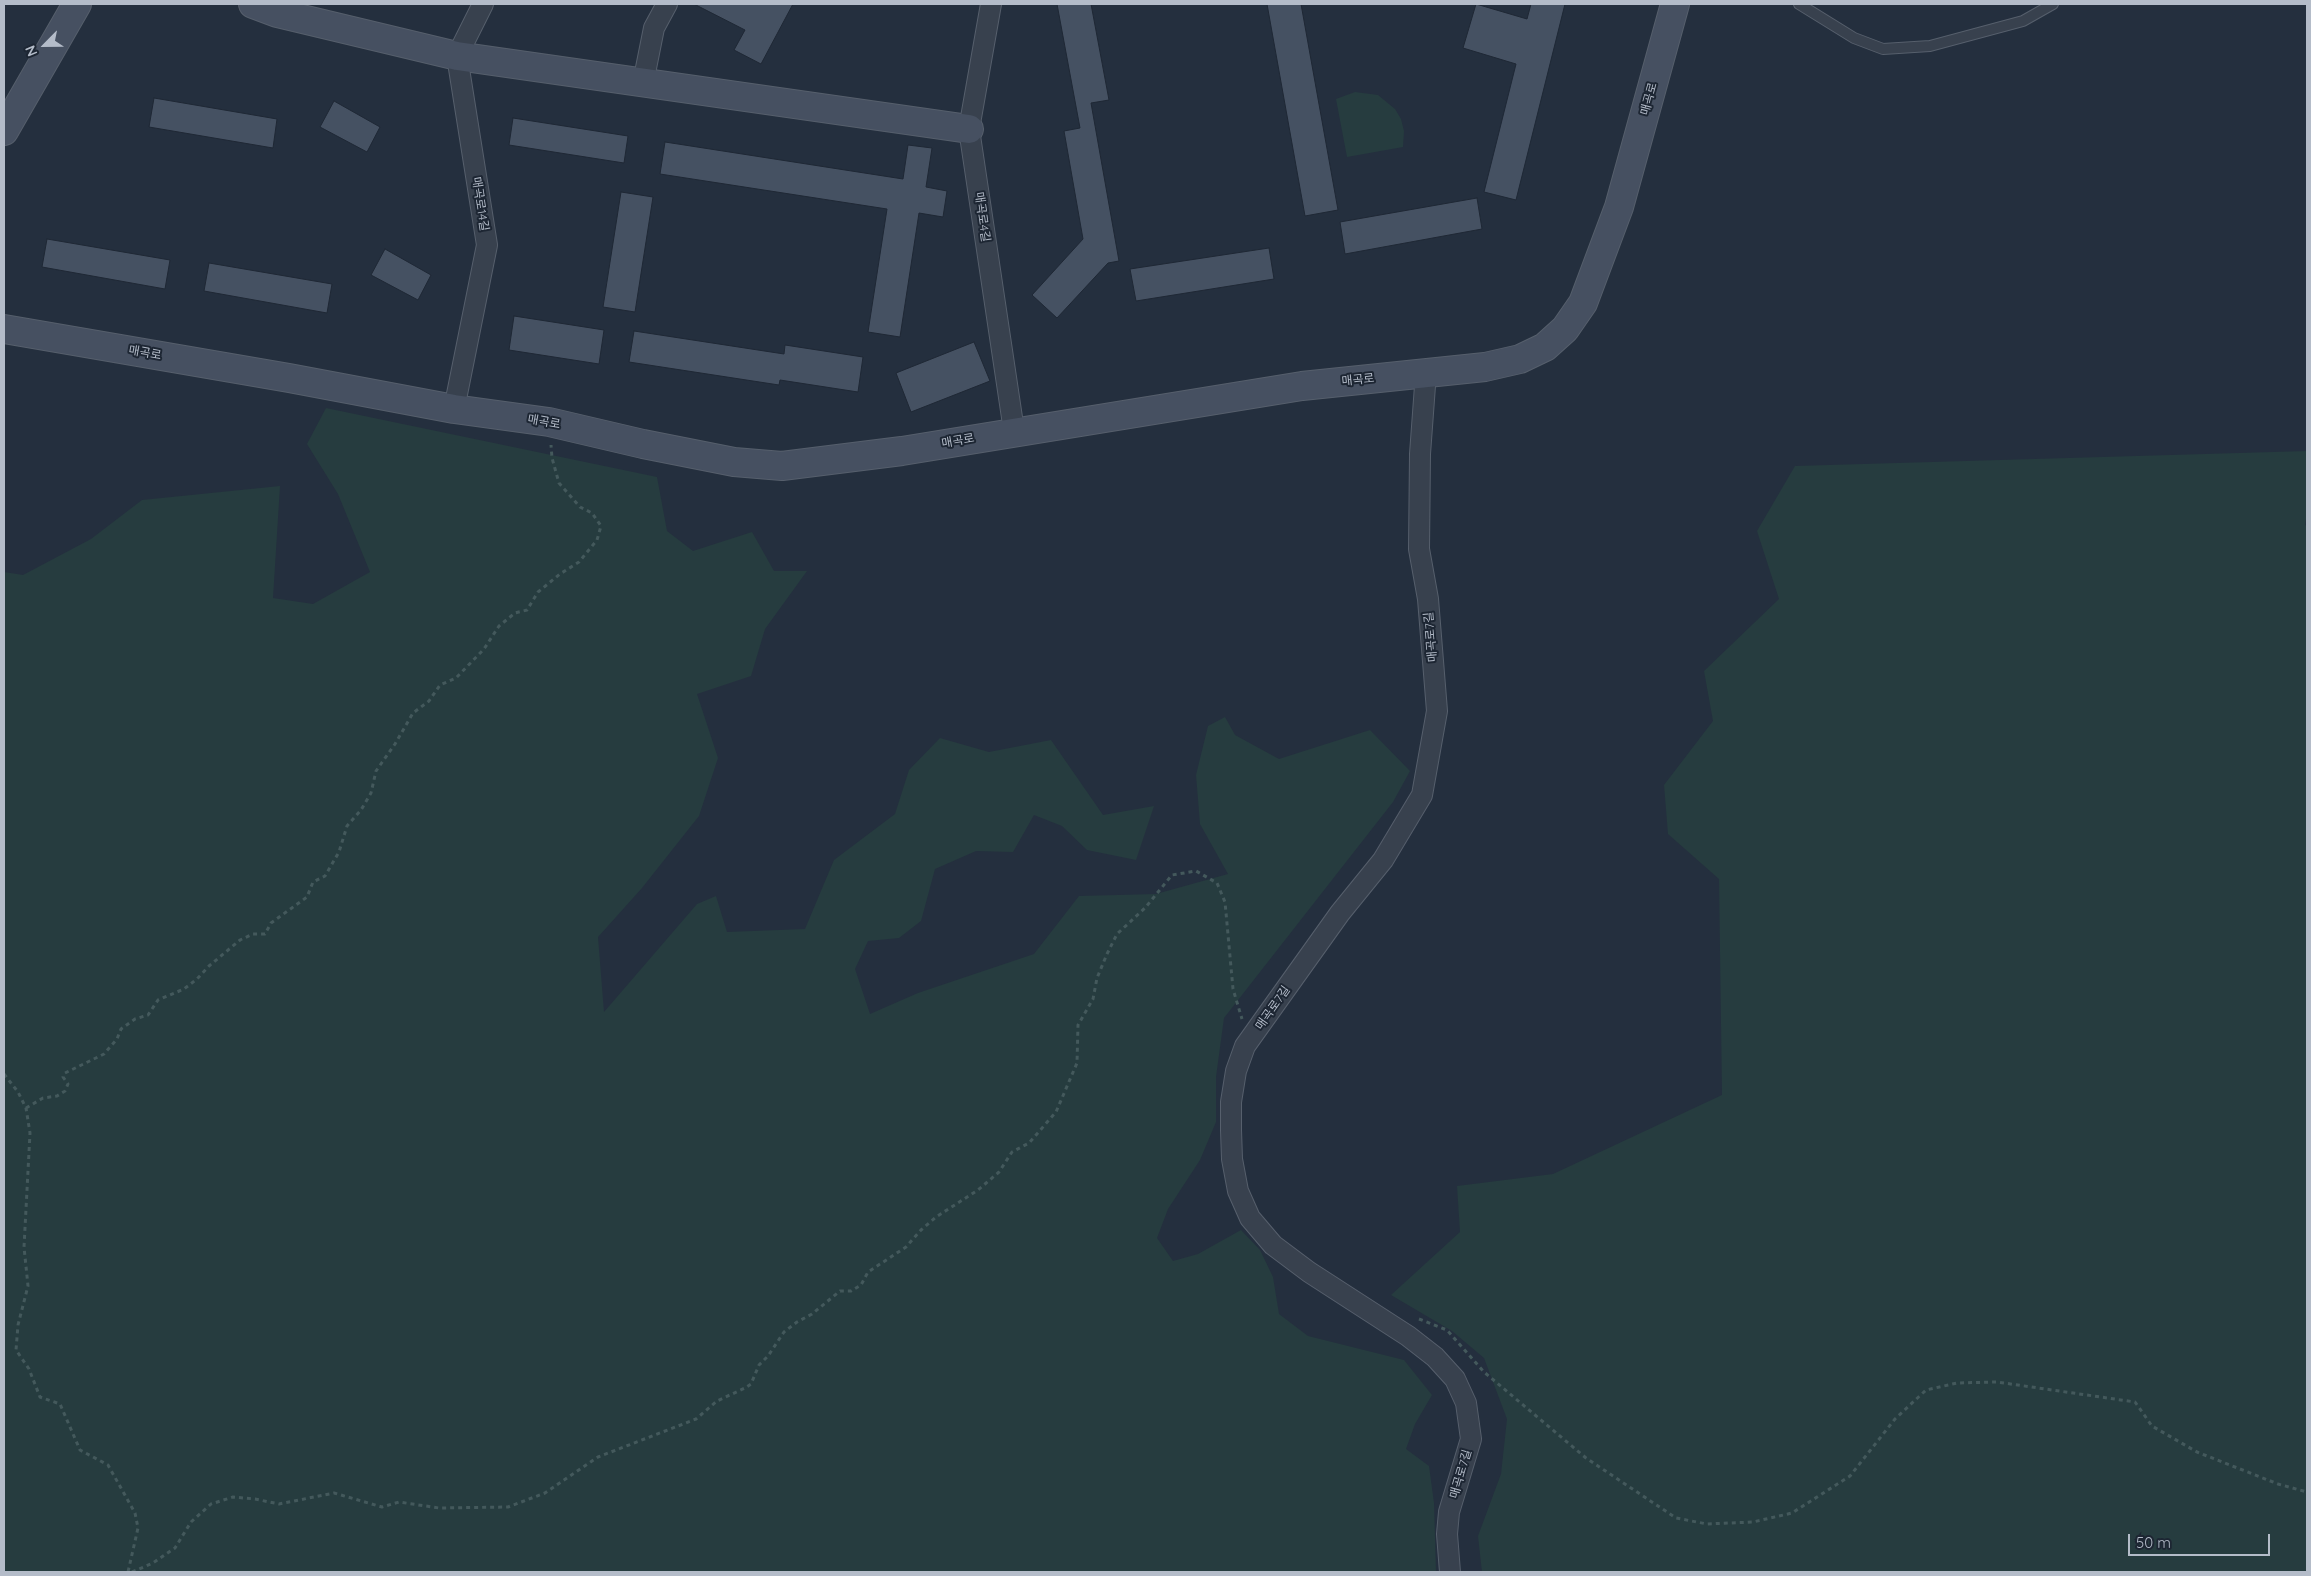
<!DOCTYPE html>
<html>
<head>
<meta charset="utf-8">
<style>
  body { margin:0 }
  #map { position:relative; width:2311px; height:1576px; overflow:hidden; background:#242f3e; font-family:Quicksand,sans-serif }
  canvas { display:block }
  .frame { position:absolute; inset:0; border:5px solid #b4bcc9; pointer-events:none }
  .north { position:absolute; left:20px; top:20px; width:50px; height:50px; -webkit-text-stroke:4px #1d2633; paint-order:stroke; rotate:247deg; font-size:14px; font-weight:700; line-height:20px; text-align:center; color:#b4bcc9 }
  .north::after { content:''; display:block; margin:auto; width:18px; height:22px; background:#b4bcc9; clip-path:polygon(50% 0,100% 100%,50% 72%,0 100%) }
  .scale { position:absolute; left:2128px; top:1534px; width:142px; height:22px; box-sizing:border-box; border:2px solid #b4bcc9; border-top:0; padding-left:6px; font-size:15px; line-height:18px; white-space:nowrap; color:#b4bcc9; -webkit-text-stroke:4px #1d2633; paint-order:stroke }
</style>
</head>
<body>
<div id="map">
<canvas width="2311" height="1576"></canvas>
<div class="frame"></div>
<div class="north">N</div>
<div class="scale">50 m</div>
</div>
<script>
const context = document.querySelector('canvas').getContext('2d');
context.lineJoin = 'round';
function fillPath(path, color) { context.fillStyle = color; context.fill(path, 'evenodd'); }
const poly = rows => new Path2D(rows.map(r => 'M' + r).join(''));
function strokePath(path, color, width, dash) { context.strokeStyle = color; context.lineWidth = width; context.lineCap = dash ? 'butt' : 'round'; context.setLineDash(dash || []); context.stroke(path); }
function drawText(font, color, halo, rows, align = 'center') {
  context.font = font + ' Quicksand,"Noto Sans KR",sans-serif'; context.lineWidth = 4; context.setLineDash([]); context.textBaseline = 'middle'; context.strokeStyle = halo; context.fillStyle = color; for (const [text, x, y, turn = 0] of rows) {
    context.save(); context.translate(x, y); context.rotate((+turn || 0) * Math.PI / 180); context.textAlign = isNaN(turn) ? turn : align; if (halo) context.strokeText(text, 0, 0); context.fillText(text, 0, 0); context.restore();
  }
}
const green = poly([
  [1355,92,1378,95,1395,109,1401,119,1404,131,1403,147,1347,157,1336,99],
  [326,408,657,477,667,531,693,551,752,532,774,571,807,571,765,629,751,676,697,694,718,758,699,816,642,888,598,937,604,1012,697,904,716,896,727,932,805,929,834,860,895,814,909,770,940,738,989,752,1051,740,1103,815,1154,806,1136,860,1087,850,1062,826,1034,815,1013,852,976,851,935,869,921,921,899,938,868,941,855,969,870,1014,918,993,1034,954,1079,896,1156,894,1228,874,1200,824,1196,775,1208,726,1225,717,1235,735,1279,759,1370,730,1410,771,1393,802,1224,1018,1216,1077,1216,1122,1200,1160,1168,1209,1157,1238,1173,1261,1198,1254,1241,1230,1260,1250,1273,1277,1279,1314,1308,1336,1404,1360,1432,1395,1415,1424,1406,1449,1429,1466,1434,1503,1436,1572,4,1572,4,572,23,575,91,539,142,500,280,486,273,598,313,604,370,572,338,494,307,444],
  [2307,451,2307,513,2305,525,2307,526,2307,1572,1482,1572,1478,1536,1501,1474,1507,1419,1484,1358,1452,1331,1391,1295,1460,1232,1457,1186,1553,1174,1722,1095,1719,879,1668,834,1664,785,1713,721,1704,671,1779,599,1757,531,1795,466]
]);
const building = poly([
  [694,4,793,4,761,64,734,50,745,30,694,4],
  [1057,4,1091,4,1109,100,1091,103,1119,261,1108,263,1057,318,1032,295,1083,239,1064,131,1080,128,1057,4],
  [1267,4,1301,4,1338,210,1305,216,1267,4],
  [1476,4,1527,19,1531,4,1565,4,1516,200,1484,192,1516,64,1463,48,1476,4],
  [154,98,277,119,273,148,149,127,154,98],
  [334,101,380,127,367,152,320,127,334,101],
  [513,118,628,136,624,163,509,145,513,118],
  [665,142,903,179,908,145,932,148,926,187,947,191,943,217,919,213,900,337,868,332,887,209,660,174,665,142],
  [621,192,653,197,635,312,603,307,621,192],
  [1477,198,1482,229,1345,254,1340,222,1477,198],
  [47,239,170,260,165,289,42,267,47,239],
  [1269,248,1274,279,1136,301,1130,269,1269,248],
  [385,249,431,275,418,300,371,275,385,249],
  [209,263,332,284,327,313,204,291,209,263],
  [514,316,604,330,599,364,509,350,514,316],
  [634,331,784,354,785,345,863,357,858,392,780,380,779,385,629,362,634,331],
  [974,342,990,381,911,412,896,373,974,342]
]);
const path = poly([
  [4,1074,18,1092,26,1108,30,1133,24,1247,28,1286,18,1325,16,1350,29,1369,40,1397,60,1404,80,1450,108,1465,135,1513,138,1528,128,1572],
  [26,1108,43,1098,57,1096,65,1091,68,1084,63,1077,65,1073,104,1054,117,1039,121,1029,135,1019,148,1015,158,1000,184,989,197,979,209,966,240,940,253,934,265,934,271,923,307,897,313,882,325,876,339,852,347,826,361,810,371,793,376,771,395,744,413,713,429,701,440,685,456,678,484,649,499,626,515,613,527,610,538,592,560,574,579,562,597,540,601,526,592,513,580,507,559,483,552,458,551,445],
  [1419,1319,1447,1330,1484,1372,1586,1458,1676,1518,1707,1524,1753,1522,1792,1513,1850,1476,1895,1419,1926,1390,1957,1383,1997,1382,2135,1402,2152,1426,2197,1452,2278,1484,2307,1492],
  [132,1572,153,1563,175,1548,191,1522,211,1504,233,1497,255,1499,279,1504,334,1493,382,1507,399,1502,439,1508,508,1507,545,1493,598,1457,696,1419,717,1401,745,1388,751,1384,759,1365,768,1356,784,1332,797,1322,812,1314,840,1291,851,1291,861,1285,868,1272,906,1247,921,1230,936,1217,978,1190,999,1172,1012,1152,1029,1143,1056,1112,1077,1063,1078,1025,1093,999,1097,978,1107,954,1117,934,1145,908,1172,875,1196,871,1217,883,1225,902,1233,989,1242,1019]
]);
const lane = poly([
  [1799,4,1854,38,1883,49,1930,46,2023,21,2053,4]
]);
const street = poly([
  [991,4,969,129,1014,431],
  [643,83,654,28,667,4],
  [1426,372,1420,454,1419,549,1428,599,1437,711,1422,795,1383,860,1340,913,1245,1046,1236,1071,1231,1102,1231,1130,1232,1159,1238,1191,1250,1218,1273,1245,1309,1272,1408,1336,1435,1357,1455,1379,1466,1403,1471,1439,1449,1512,1447,1534,1450,1572],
  [454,409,487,245,457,56,483,4]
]);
const secondary = poly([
  [253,4,277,13,457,56,969,129],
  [4,131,77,4],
  [4,329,289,378,454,409,549,422,643,444,734,462,782,466,902,451,1302,386,1485,367,1520,359,1545,347,1565,329,1583,303,1619,207,1675,4]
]);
const streetNames = [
  ["매곡로",1649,99,-75],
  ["매곡로14길",480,204,81],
  ["매곡로4길",982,217,82],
  ["매곡로",145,353,10],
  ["매곡로",1358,380,-6],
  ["매곡로",544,422,10],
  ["매곡로",958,441,-10],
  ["매곡로7길",1431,637,-95],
  ["매곡로7길",1273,1008,-55],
  ["매곡로7길",1461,1474,-74]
];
fillPath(green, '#263c3f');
fillPath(building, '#455162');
strokePath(building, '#1f2835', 1);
strokePath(lane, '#565f6c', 12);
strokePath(street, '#565f6c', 22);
strokePath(secondary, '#565f6c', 30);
strokePath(path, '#44595c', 3, [4, 4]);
strokePath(lane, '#38414e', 10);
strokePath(street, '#38414e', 20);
strokePath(secondary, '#465061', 28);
drawText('12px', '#b4bcc9', '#1d2633', streetNames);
</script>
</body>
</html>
